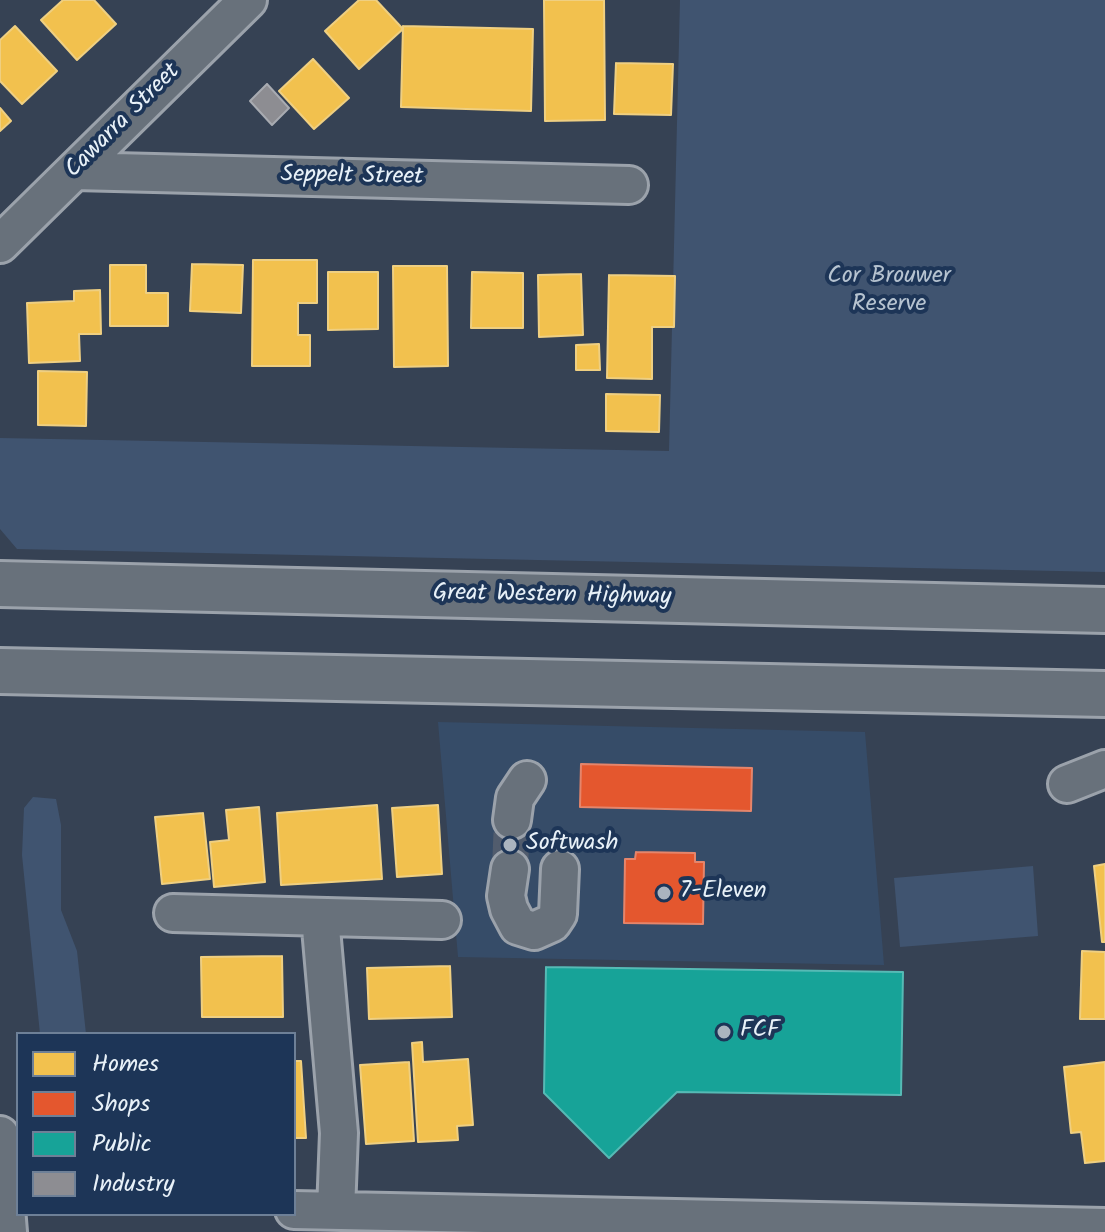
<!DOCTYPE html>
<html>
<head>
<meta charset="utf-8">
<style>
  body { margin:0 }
  #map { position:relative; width:1105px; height:1232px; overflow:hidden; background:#364254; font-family:Kalam,sans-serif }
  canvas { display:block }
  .legend { position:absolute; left:16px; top:1032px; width:280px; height:184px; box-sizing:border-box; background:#1d3557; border:2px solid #6e8097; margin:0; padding:10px 14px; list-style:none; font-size:24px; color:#e8f1f8 }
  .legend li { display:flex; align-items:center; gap:16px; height:40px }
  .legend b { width:40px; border:2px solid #6e8097 }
</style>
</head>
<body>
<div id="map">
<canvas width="1105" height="1232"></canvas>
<ul class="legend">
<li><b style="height:22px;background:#f2c14e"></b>Homes</li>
<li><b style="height:22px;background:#e4572e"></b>Shops</li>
<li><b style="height:22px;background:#17a398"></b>Public</li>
<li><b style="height:22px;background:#8d8d92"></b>Industry</li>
</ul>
</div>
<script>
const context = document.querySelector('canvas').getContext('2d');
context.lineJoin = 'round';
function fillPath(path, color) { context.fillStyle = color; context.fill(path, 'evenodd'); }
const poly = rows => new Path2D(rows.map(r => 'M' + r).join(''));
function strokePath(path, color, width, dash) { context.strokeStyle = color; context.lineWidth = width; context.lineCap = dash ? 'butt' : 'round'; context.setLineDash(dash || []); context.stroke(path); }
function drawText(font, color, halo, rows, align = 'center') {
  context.font = font + ' Kalam,sans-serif'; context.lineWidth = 8; context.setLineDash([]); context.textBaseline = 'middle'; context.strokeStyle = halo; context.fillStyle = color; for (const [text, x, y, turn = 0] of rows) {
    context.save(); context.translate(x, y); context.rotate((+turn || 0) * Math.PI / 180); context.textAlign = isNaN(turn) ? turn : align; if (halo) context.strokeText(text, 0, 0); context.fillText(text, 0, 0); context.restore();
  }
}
const built = poly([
  [438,722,865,732,884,965,458,957]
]);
const green = poly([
  [680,0,1105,0,1105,572,17,549,0,529,0,438,669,451],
  [33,797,56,799,61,825,61,910,77,951,86,1034,40,1034,22,855,24,808],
  [1033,866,1038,936,900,947,894,878]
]);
const homes = poly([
  [63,0,94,0,116,24,77,60,41,20,63,0],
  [359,0,376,0,403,29,359,69,325,31,359,0],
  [544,0,604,0,605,120,545,121,544,0],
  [15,26,57,71,22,104,0,81,0,40,15,26],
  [403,26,533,29,531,111,401,107,403,26],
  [313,59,349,98,314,129,279,91,313,59],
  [616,63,673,64,671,115,614,114,616,63],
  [0,108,11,121,0,131,0,108],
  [253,260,317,260,317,303,298,303,298,335,310,335,310,366,252,366,253,260],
  [192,264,243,265,241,313,190,311,192,264],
  [110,265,146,265,146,293,168,293,168,326,110,326,110,265],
  [393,266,447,266,448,366,394,367,393,266],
  [328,272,378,272,378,329,328,330,328,272],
  [472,272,523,273,523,328,471,328,472,272],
  [581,274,583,335,539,337,538,275,581,274],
  [609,275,675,276,674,327,652,327,652,379,607,378,609,275],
  [100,290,101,334,79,334,80,361,29,363,27,303,74,301,74,291,100,290],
  [599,344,600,370,576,370,576,345,599,344],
  [38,371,87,372,86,426,38,425,38,371],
  [606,394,660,395,659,432,606,431,606,394],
  [377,805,382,879,281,885,277,813,377,805],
  [438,805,442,874,397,877,392,808,438,805],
  [259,807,265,882,214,887,210,842,229,840,226,810,259,807],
  [203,813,210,879,162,884,155,817,203,813],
  [1105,864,1105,942,1102,942,1094,866,1105,864],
  [1082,951,1105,952,1105,1019,1080,1019,1082,951],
  [282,956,283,1017,202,1017,201,957,282,956],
  [450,966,452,1017,369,1019,367,968,450,966],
  [422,1042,423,1062,468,1059,473,1125,457,1126,458,1140,418,1142,412,1043,422,1042],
  [294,1061,301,1061,306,1138,294,1138,294,1061],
  [409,1062,414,1141,366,1144,360,1065,409,1062],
  [1105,1062,1105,1161,1085,1163,1081,1132,1071,1133,1064,1067,1105,1062]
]);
const shops = poly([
  [581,764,752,768,751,811,580,807,581,764],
  [500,820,522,821,521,869,499,869,500,820],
  [636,852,695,853,695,862,704,862,703,924,624,923,625,859,635,859,636,852]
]);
const public = poly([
  [546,967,903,972,901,1095,677,1092,609,1158,544,1093,546,967]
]);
const industry = poly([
  [267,84,289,108,272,125,250,101,267,84]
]);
const minorTunnel = poly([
  [510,869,512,820]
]);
const minor = poly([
  [75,171,629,185],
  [0,244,248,0],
  [1067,784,1105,769],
  [512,820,515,798,527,780],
  [510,869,506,896,509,909,518,926,534,931,552,923,558,914,560,869],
  [173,913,442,920],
  [320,917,339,1133,336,1211],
  [0,1135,8,1232],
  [294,1210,1105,1227]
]);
const highway = poly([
  [0,584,1105,610],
  [0,671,1105,694]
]);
const markers = [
  [510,845,8,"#aab4bf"],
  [664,893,8,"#aab4bf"],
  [724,1032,8,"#aab4bf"]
];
const streetNames = [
  ["Cawarra Street",124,122,-45],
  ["Seppelt Street",352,178,1],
  ["Great Western Highway",552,597,1]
];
const parkNames = [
  ["Cor Brouwer",889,278],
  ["Reserve",889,306]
];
const poiNames = [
  ["Softwash",526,845],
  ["7-Eleven",680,893],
  ["FCF",740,1032]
];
fillPath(built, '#364c68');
fillPath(green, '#405470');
fillPath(homes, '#f2c14e');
strokePath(homes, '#efcf81', 2);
fillPath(shops, '#e4572e');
strokePath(shops, '#e5856b', 2);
fillPath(public, '#17a398');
strokePath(public, '#56bab5', 2);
fillPath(industry, '#8d8d92');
strokePath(industry, '#a8abb1', 2);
strokePath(minorTunnel, '#515c6d', 36, [36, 18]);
strokePath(minor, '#9ba2ab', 42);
strokePath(highway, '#9ba2ab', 50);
strokePath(minor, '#68717b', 36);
strokePath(highway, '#68717b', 44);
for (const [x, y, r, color] of markers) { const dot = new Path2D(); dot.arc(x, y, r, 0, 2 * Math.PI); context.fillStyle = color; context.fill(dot); strokePath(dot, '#1d3557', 3); }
drawText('24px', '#e8f1f8', '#1d3557', streetNames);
drawText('24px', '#b6c3d0', '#1d3557', parkNames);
drawText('24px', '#e8f1f8', '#1d3557', poiNames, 'left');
</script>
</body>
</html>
